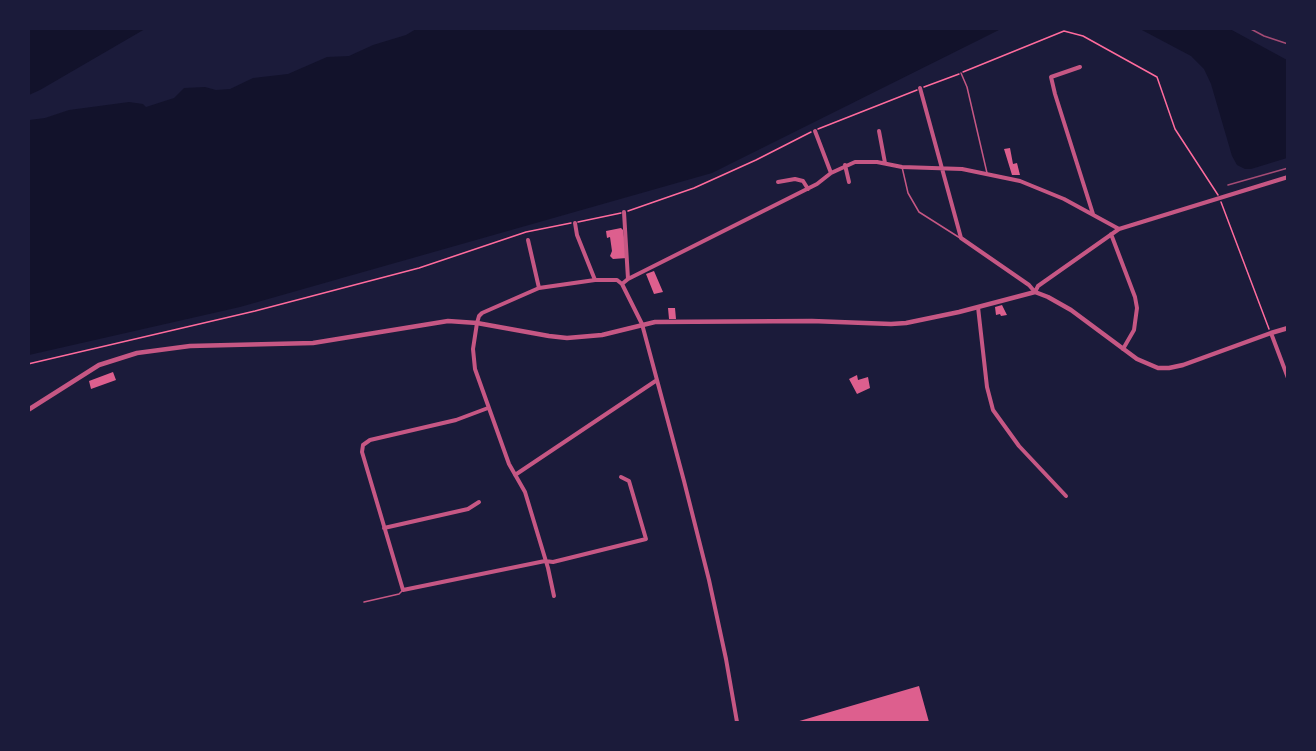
<!DOCTYPE html>
<html>
<head>
<meta charset="utf-8">
<style>
  body { margin:0 }
  #map { position:relative; width:1316px; height:751px; overflow:hidden; background:#1b1b3a; font-family:Georgia,serif }
  canvas { display:block }
  .frame { position:absolute; inset:0; border:30px solid #1b1b3a; pointer-events:none }
</style>
</head>
<body>
<div id="map">
<canvas width="1316" height="751"></canvas>
<div class="frame"></div>
</div>
<script>
const context = document.querySelector('canvas').getContext('2d');
context.lineJoin = 'round';
function fillPath(path, color) { context.fillStyle = color; context.fill(path, 'evenodd'); }
const poly = rows => new Path2D(rows.map(r => 'M' + r).join(''));
function strokePath(path, color, width, dash) { context.strokeStyle = color; context.lineWidth = width; context.lineCap = dash ? 'butt' : 'round'; context.setLineDash(dash || []); context.stroke(path); }
const water = poly([
  [29,28,145,28,145,29,40,90,29,95],
  [416,29,416,28,1001,29,712,173,240,307,29,355,29,120,45,118,69,110,129,102,143,104,146,107,174,98,184,88,205,87,216,90,230,89,253,78,288,74,327,57,349,56,373,45,406,35],
  [1140,29,1230,29,1287,60,1287,158,1251,169,1245,169,1237,165,1232,156,1211,84,1204,69,1191,56]
]);
const building = poly([
  [1010,148,1013,164,1017,163,1020,175,1012,175,1004,149],
  [621,228,623,230,627,258,613,259,610,256,612,251,610,237,607,238,606,231],
  [654,271,663,292,654,294,646,274],
  [1002,305,1007,315,1001,316,1000,314,996,315,995,307],
  [668,308,675,308,676,319,669,319],
  [113,372,116,380,91,389,89,381],
  [857,375,858,380,868,377,870,388,857,394,849,379],
  [919,686,929,722,796,722]
]);
const path = poly([
  [963,72,1064,31,1083,36,1157,77,1175,129,1218,195],
  [924,87,959,74],
  [818,129,917,90],
  [1221,202,1269,329],
  [628,211,694,188,756,160,811,132],
  [578,222,621,213],
  [28,364,255,311,419,268,526,232,571,223]
]);
const service = poly([
  [961,73,967,87,987,173],
  [902,167,908,193,919,212,960,238],
  [364,602,399,594,402,591]
]);
const minor = poly([
  [1080,67,1051,77,1055,94,1093,214],
  [920,88,961,238,1029,285,1035,292,1038,286,1119,229,1288,177],
  [815,131,831,173],
  [879,131,885,163],
  [845,165,849,182],
  [778,182,795,179,803,181,808,189],
  [624,212,628,279],
  [575,223,577,235,595,280],
  [1111,234,1135,297,1137,308,1134,330,1123,349],
  [528,240,539,288],
  [622,284,628,279,817,184,831,173,855,162,877,162,902,167,962,169,1020,181,1064,199,1119,229],
  [622,284,642,324,684,481,709,580,726,659,737,722],
  [978,307,987,387,993,410,1019,446,1066,496],
  [1271,333,1288,378],
  [488,408,456,420,370,440,363,445,362,452,403,590,545,561,553,562,646,539,629,481,621,477],
  [515,475,657,380],
  [384,528,468,509,479,502],
  [554,596,548,568,525,492,509,464,475,369,473,349,477,323,479,316,482,313,539,288,595,280,617,280,622,284]
]);
const tertiary = poly([
  [28,410,99,365,137,353,190,346,313,343,448,321,477,323,549,336,567,338,602,335,655,322,812,321,891,324,906,323,959,312,1035,292,1048,297,1071,310,1137,359,1158,368,1169,368,1183,365,1271,333,1288,328]
]);
const rail = poly([
  [1249,28,1264,36,1288,44],
  [1228,185,1288,168]
]);
fillPath(water, '#12122b');
fillPath(building, '#dd5f8e');
strokePath(path, '#ff6b9d', 1.5);
strokePath(service, '#c65784', 1.5);
strokePath(minor, '#c65784', 4);
strokePath(tertiary, '#c65784', 4.5);
strokePath(rail, '#a44b75', 1.5);
</script>
</body>
</html>
